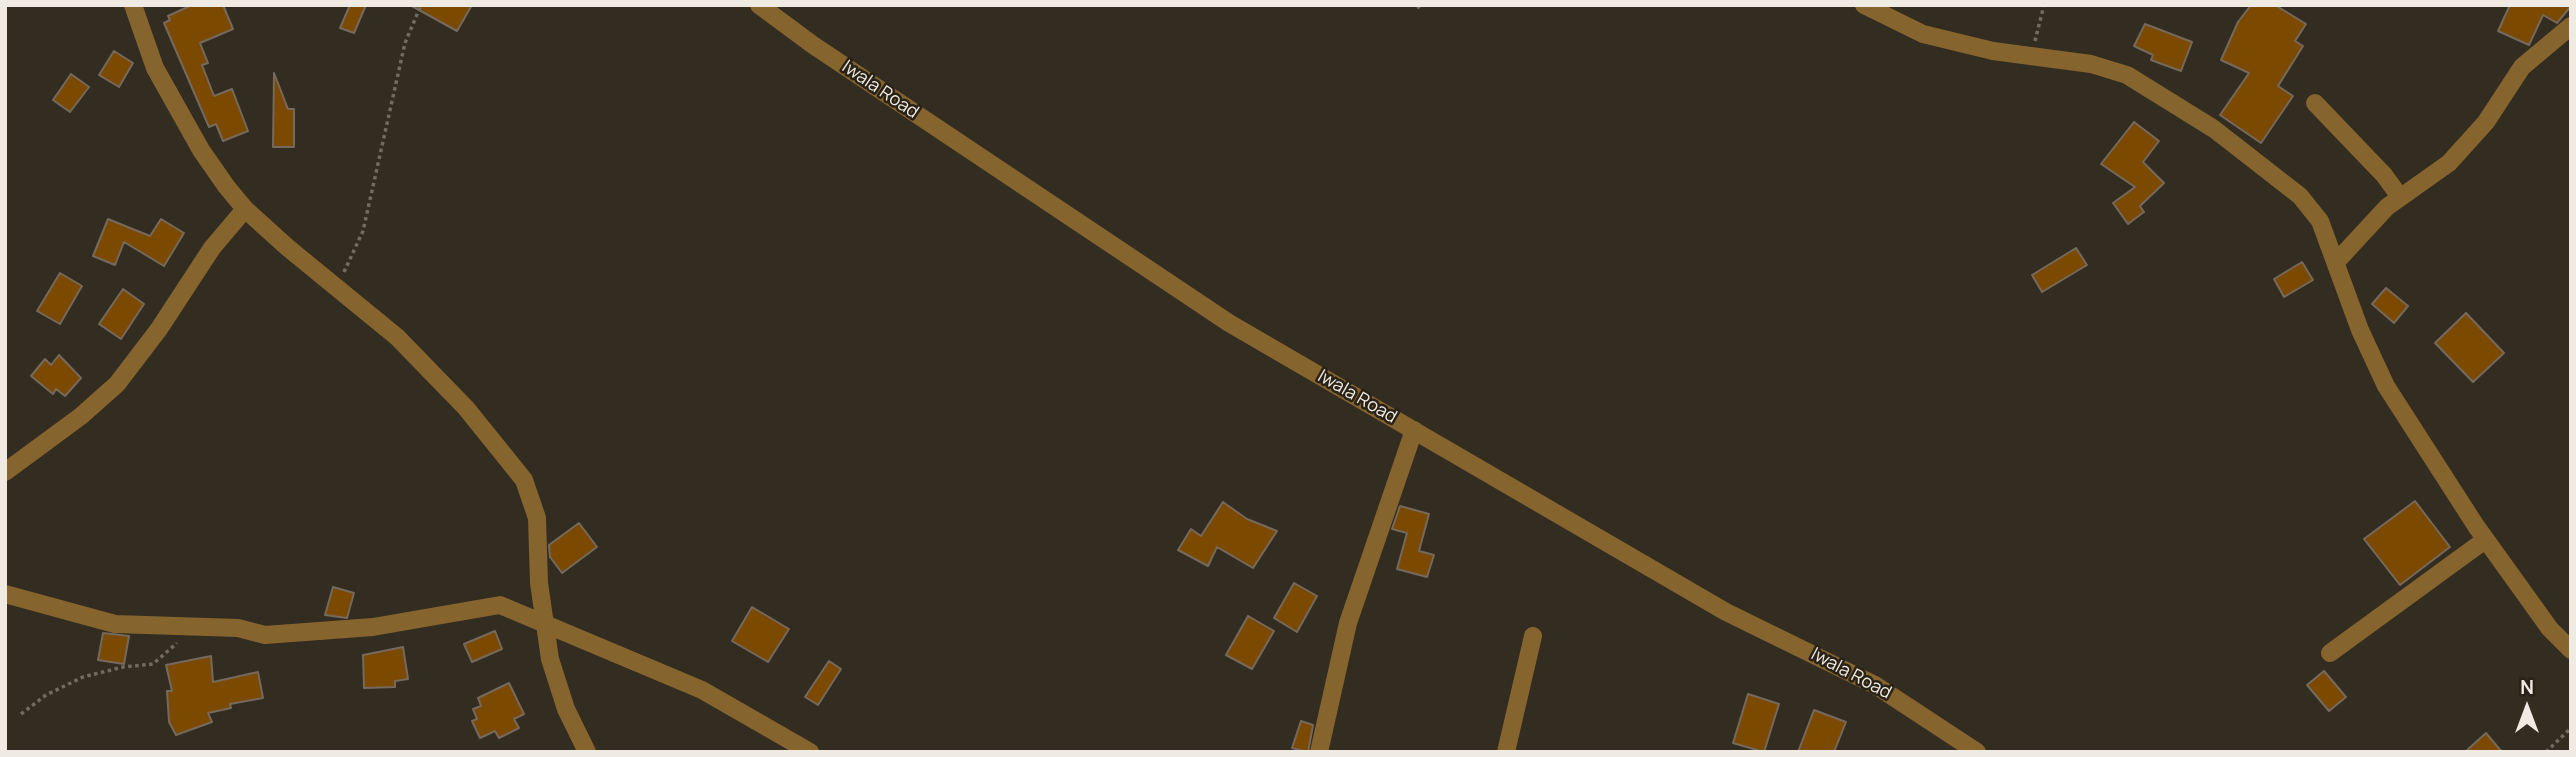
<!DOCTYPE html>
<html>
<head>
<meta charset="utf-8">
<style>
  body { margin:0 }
  #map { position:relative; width:2576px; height:757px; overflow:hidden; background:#332c20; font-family:Manrope,sans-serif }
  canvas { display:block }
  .frame { position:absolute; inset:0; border:7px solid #efebe3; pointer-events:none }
  .north { position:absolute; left:2492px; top:673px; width:70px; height:70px; -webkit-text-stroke:5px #292216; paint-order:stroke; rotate:0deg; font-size:19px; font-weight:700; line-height:28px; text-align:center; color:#efebe3 }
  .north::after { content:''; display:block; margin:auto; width:24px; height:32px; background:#efebe3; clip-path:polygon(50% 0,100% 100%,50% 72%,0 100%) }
</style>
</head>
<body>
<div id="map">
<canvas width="2576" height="757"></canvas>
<div class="frame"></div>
<div class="north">N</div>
</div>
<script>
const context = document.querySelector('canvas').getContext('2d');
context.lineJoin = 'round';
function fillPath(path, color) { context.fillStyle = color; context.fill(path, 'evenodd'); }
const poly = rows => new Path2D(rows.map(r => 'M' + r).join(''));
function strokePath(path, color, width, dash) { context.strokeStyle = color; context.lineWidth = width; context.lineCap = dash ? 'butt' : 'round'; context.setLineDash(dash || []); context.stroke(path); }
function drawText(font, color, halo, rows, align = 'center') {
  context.font = font + ' Manrope,sans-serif'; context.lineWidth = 5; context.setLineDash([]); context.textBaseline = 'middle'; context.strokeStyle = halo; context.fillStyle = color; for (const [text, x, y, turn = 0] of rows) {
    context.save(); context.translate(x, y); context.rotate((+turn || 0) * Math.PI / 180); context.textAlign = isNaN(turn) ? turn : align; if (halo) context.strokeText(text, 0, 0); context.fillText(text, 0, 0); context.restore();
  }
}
const building = poly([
  [192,5,223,5,233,29,200,43,208,63,202,65,214,96,232,89,248,131,223,141,216,124,209,127,164,23,170,20,168,16,192,5],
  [350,5,366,5,354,33,340,28,350,5],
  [410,5,472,5,457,31,410,5],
  [2251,5,2275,5,2306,24,2295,41,2303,46,2278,86,2293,96,2261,143,2220,115,2249,73,2221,60,2238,22,2251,5],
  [2510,5,2571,5,2571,6,2557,23,2543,15,2529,45,2498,31,2510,5],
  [2145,24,2192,42,2181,71,2151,60,2153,55,2134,46,2145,24],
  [114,51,133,63,119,87,99,75,114,51],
  [274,73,288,109,294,109,294,147,273,147,274,73],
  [71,74,89,87,70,112,53,100,71,74],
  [2134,122,2159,141,2143,162,2164,183,2140,206,2144,212,2128,224,2113,203,2135,187,2101,164,2134,122],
  [108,219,150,236,161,219,184,233,164,266,124,242,115,265,93,256,108,219],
  [2076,248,2087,265,2042,292,2032,275,2076,248],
  [2302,262,2313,280,2284,297,2274,279,2302,262],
  [60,273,82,286,60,324,37,311,60,273],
  [2386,288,2408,306,2394,323,2372,304,2386,288],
  [123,289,144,304,121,339,99,324,123,289],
  [2466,313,2504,353,2473,382,2435,343,2466,313],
  [59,355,81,378,65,396,56,389,53,394,31,376,45,359,51,365,59,355],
  [2415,501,2450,547,2400,585,2364,539,2415,501],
  [1223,502,1247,519,1277,531,1253,568,1217,547,1208,566,1178,550,1191,529,1201,536,1223,502],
  [1400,506,1429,514,1419,551,1434,555,1427,577,1397,569,1407,533,1392,529,1400,506],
  [579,523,597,547,562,573,550,557,549,545,579,523],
  [1294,583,1317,596,1297,632,1274,618,1294,583],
  [333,587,354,593,347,618,325,615,333,587],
  [752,607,789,629,768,662,732,641,752,607],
  [1248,616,1274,631,1252,669,1226,655,1248,616],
  [495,631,502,649,472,662,464,644,495,631],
  [103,633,129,636,124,664,98,660,103,633],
  [403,647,408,679,395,681,395,687,364,688,363,655,403,647],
  [211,656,213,682,258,672,263,698,230,704,231,708,208,713,212,722,176,735,169,722,167,691,172,691,166,665,211,656],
  [829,661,841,669,818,705,805,697,829,661],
  [2324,671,2346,697,2329,711,2307,685,2324,671],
  [509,683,524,714,514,719,519,728,499,738,495,731,480,738,472,721,477,719,473,709,481,706,478,698,509,683],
  [1748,694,1779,704,1764,752,1733,743,1748,694],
  [1814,710,1846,722,1834,752,1798,752,1814,710],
  [1301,721,1313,725,1308,752,1292,748,1301,721],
  [2486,733,2502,752,2465,752,2486,733]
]);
const path = poly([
  [1417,8,1421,5],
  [2035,41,2044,5],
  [344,272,363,231,405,43,421,5],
  [21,714,46,695,83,677,123,667,153,664,177,643],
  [2546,752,2571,728]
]);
const minor = poly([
  [133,5,155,68,201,150,226,186,245,209,287,247,397,337,466,408,524,480,537,518,539,583,550,659,566,709,587,752],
  [1864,5,1923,34,1993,51,2091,64,2127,75,2214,129,2300,196,2320,221,2360,330,2386,386,2476,526,2550,629,2571,650],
  [2315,103,2384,175,2400,197],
  [2337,261,2387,207,2449,163,2486,122,2522,67,2571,26],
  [5,472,81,416,117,384,159,329,212,248,245,209],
  [5,594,115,624,238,628,265,635,373,627,500,605,702,690,810,752],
  [2330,653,2485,540],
  [1319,752,1348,623,1414,430],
  [1506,752,1533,636]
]);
const tertiary = poly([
  [759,5,813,45,1229,323,1726,612,1875,685,1977,752]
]);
const streetNames = [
  ["Iwala Road",880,90,34],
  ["Iwala Road",1357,397,30],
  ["Iwala Road",1851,674,28]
];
fillPath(building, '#7b4a00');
strokePath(building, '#75695e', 2);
strokePath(path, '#716b61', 3.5, [3.5, 3.5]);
strokePath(minor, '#86642e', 18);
strokePath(tertiary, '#86642e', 18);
drawText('18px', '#efebe3', '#292216', streetNames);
</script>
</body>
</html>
